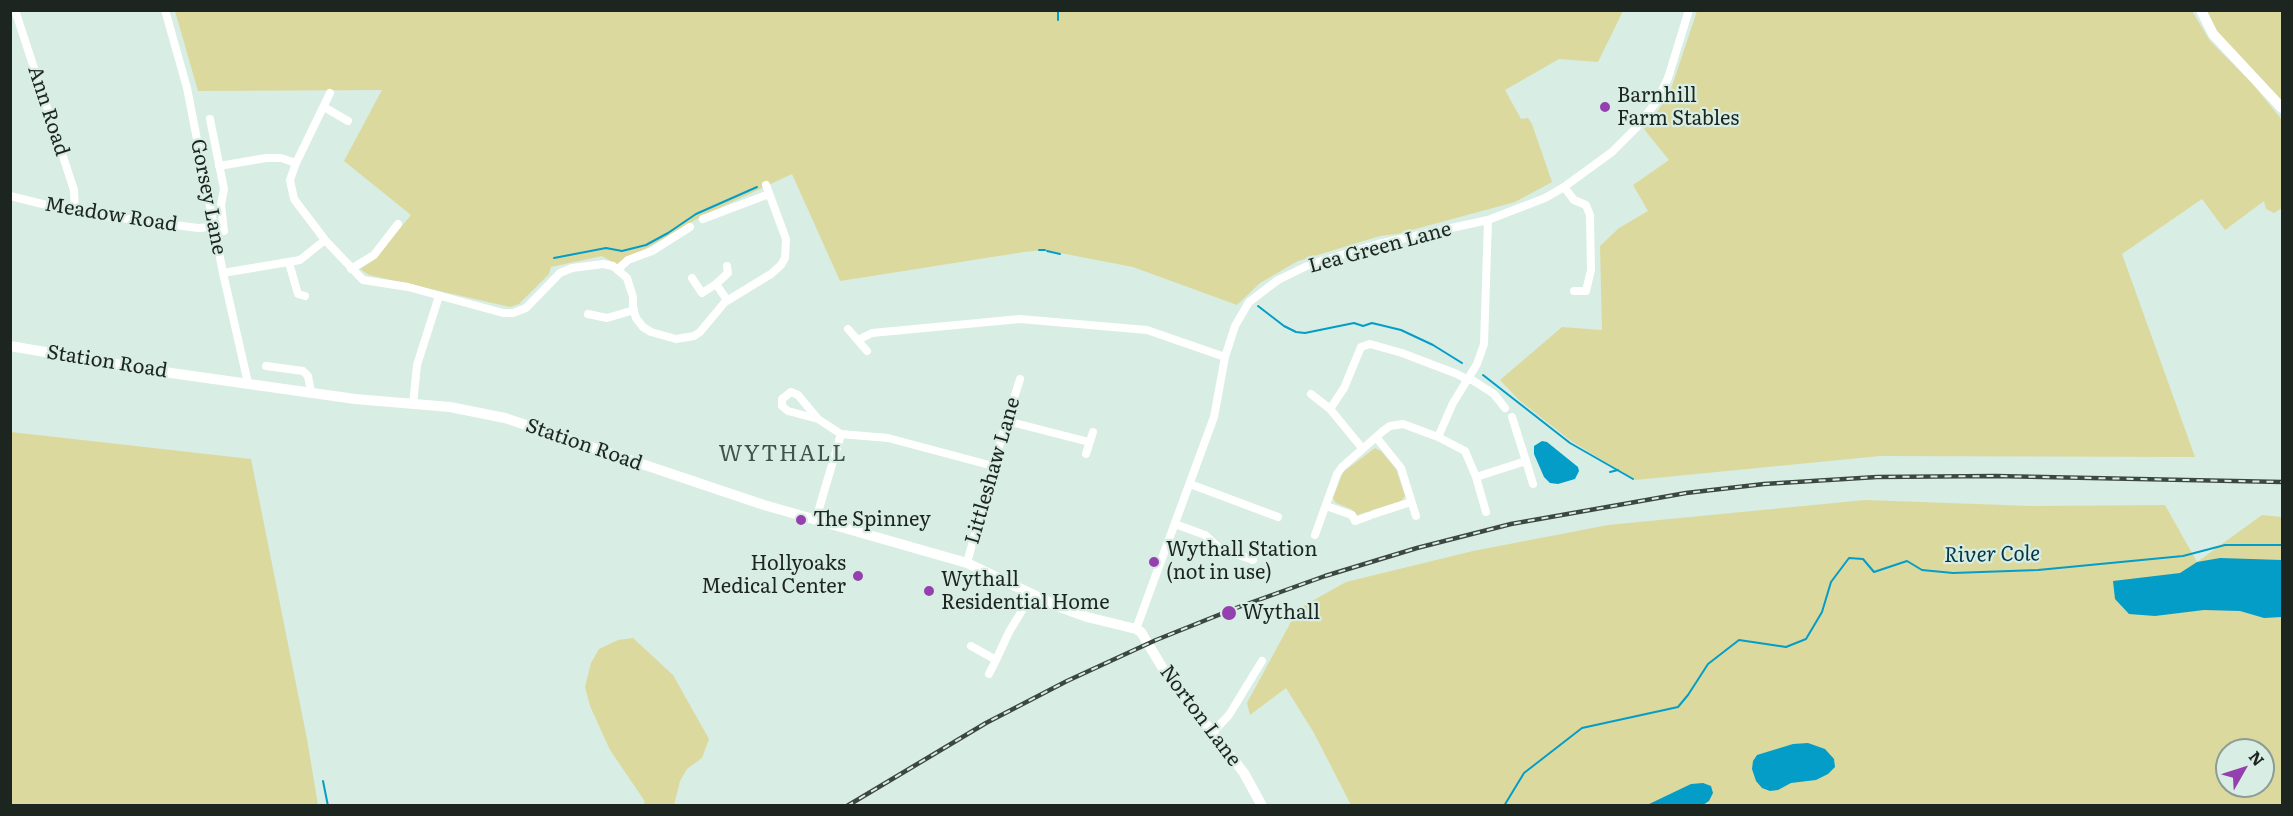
<!DOCTYPE html>
<html>
<head>
<meta charset="utf-8">
<style>
  body { margin:0 }
  #map { position:relative; width:2293px; height:816px; overflow:hidden; background:#d8ede3; font-family:Literata,serif }
  canvas { display:block }
  .frame { position:absolute; inset:0; border:12px solid #1d2521; pointer-events:none }
  .north { position:absolute; left:2215px; top:738px; width:60px; height:60px; box-sizing:border-box; background:#d8ede3; border:2px solid #8d9d95; border-radius:50%; rotate:51deg; font-size:16px; font-weight:700; line-height:24px; text-align:center; color:#1d2521 }
  .north::after { content:''; display:block; margin:auto; width:21px; height:27px; background:#9441af; clip-path:polygon(50% 0,100% 100%,50% 72%,0 100%) }
</style>
</head>
<body>
<div id="map">
<canvas width="2293" height="816"></canvas>
<div class="frame"></div>
<div class="north">N</div>
</div>
<script>
const context = document.querySelector('canvas').getContext('2d');
context.lineJoin = 'round';
function fillPath(path, color) { context.fillStyle = color; context.fill(path, 'evenodd'); }
const poly = rows => new Path2D(rows.map(r => 'M' + r).join(''));
function strokePath(path, color, width, dash) { context.strokeStyle = color; context.lineWidth = width; context.lineCap = dash ? 'butt' : 'round'; context.setLineDash(dash || []); context.stroke(path); }
function drawText(font, color, halo, rows, align = 'center') {
  context.font = font + ' Literata,serif'; context.lineWidth = 4.5; context.setLineDash([]); context.textBaseline = 'middle'; context.strokeStyle = halo; context.fillStyle = color; for (const [text, x, y, turn = 0] of rows) {
    context.save(); context.translate(x, y); context.rotate((+turn || 0) * Math.PI / 180); context.textAlign = isNaN(turn) ? turn : align; if (halo) context.strokeText(text, 0, 0); context.fillText(text, 0, 0); context.restore();
  }
}
const green = poly([
  [175,11,1623,11,1598,62,1559,59,1505,90,1521,119,1528,118,1532,124,1552,182,1515,202,1397,234,1380,236,1298,261,1260,283,1237,305,1133,267,1045,250,1024,252,840,281,792,174,702,216,618,265,602,256,551,267,549,274,519,304,510,307,369,275,360,269,375,259,411,215,344,161,382,90,198,91],
  [1697,11,2192,11,2210,41,2251,82,2282,120,2282,208,2274,213,2266,209,2264,201,2225,230,2202,199,2122,254,2195,457,1880,456,1635,480,1571,441,1519,400,1500,380,1562,327,1602,330,1600,246,1619,228,1648,211,1633,185,1669,160,1644,129,1662,105,1672,86],
  [2205,11,2282,11,2282,102,2217,32],
  [11,432,251,459,307,739,318,805,11,805],
  [1375,448,1381,451,1396,469,1405,496,1401,501,1357,515,1351,509,1336,503,1333,498,1343,472],
  [1865,500,2032,506,2165,505,2197,562,2262,515,2282,517,2282,805,1351,805,1314,733,1286,688,1250,715,1247,703,1298,609,1346,582,1473,551,1608,525],
  [2227,750,2263,750,2263,786,2227,786],
  [633,638,673,675,709,739,702,758,687,769,680,781,674,805,645,805,644,800,610,750,590,706,585,687,591,663,599,649,618,640]
]);
const water = poly([
  [1542,441,1547,442,1578,467,1579,471,1575,479,1558,484,1550,483,1544,477,1534,454,1534,446],
  [2220,558,2282,560,2282,617,2264,618,2240,611,2204,610,2155,616,2129,614,2115,599,2113,581,2180,573,2197,562],
  [1808,743,1825,749,1834,759,1835,767,1828,774,1816,780,1791,783,1778,790,1770,791,1762,788,1756,781,1752,769,1753,761,1757,755,1793,744],
  [1703,783,1711,786,1713,793,1709,801,1703,805,1647,805,1691,784]
]);
const stream = poly([
  [1058,10,1058,20],
  [1039,250,1045,250],
  [1047,251,1060,254],
  [554,258,606,248,622,251,646,245,668,233,696,214,757,187],
  [1258,306,1284,326,1296,332,1305,333,1354,323,1363,326,1372,323,1401,330,1433,345,1462,363],
  [1483,375,1570,443,1633,479],
  [1610,472,1618,470],
  [323,781,328,806],
  [1504,806,1524,773,1582,728,1678,707,1688,695,1708,664,1739,640,1786,647,1806,639,1822,612,1831,582,1849,558,1863,559,1874,572,1907,561,1922,570,1953,573,2038,570,2183,556,2225,545,2282,545]
]);
const minor = poly([
  [15,10,74,190,75,212],
  [165,10,187,88,223,273,248,383],
  [330,93,296,163,290,180,294,199,325,240,363,280,408,287,503,313,513,313,526,308,560,273,572,268,603,264,613,266,627,278,633,297,633,308,636,318,643,327,651,332,676,339,694,336,700,332,725,302,771,274,781,265,785,258,786,239,766,185],
  [324,107,348,121],
  [210,119,224,189,221,205,224,231],
  [219,166,266,158,281,158,296,163],
  [1564,187,1574,200,1586,205,1590,215,1591,270,1586,291,1574,291],
  [10,196,75,212,198,228,213,227],
  [703,219,769,194],
  [289,263,298,294,305,296],
  [727,266,728,273,716,284,727,300],
  [351,269,374,255,398,224],
  [618,269,628,260,652,251,690,227],
  [223,273,300,260,325,240],
  [692,278,702,293,716,284],
  [588,314,607,318,634,310],
  [848,329,867,351],
  [858,340,872,333,1020,319,1147,330,1225,357],
  [266,366,303,371,308,376,311,392],
  [1469,378,1494,394,1505,408],
  [1311,394,1330,409],
  [413,404,417,365,439,296],
  [818,419,788,411,782,406,782,399,791,392,798,395,818,419,841,434],
  [1007,421,1089,442],
  [1376,437,1401,468,1416,516],
  [1438,437,1465,451,1476,477,1526,461,1512,417],
  [1362,448,1330,409,1344,388,1361,347,1370,344,1402,353,1457,374,1468,380],
  [1086,454,1093,432],
  [1526,461,1533,484],
  [1476,477,1486,512],
  [1190,484,1278,517],
  [1326,506,1352,515,1355,521,1369,516],
  [1374,514,1411,502],
  [816,519,841,434,888,438,993,466],
  [1175,524,1205,535,1219,548,1253,560],
  [1315,535,1337,474,1342,467,1383,431,1390,426,1403,424,1438,437,1453,403,1477,364,1484,344,1488,220],
  [967,563,993,466,1020,379],
  [1136,629,1214,417,1225,357,1235,326,1249,302,1278,280,1311,264,1378,244,1488,220,1545,198,1564,187,1612,152,1636,128,1657,101,1668,78,1689,10],
  [971,646,996,660,1009,632,1032,594],
  [989,674,996,660],
  [1212,733,1229,715,1262,661]
]);
const tertiary = poly([
  [2201,10,2213,34,2282,108],
  [10,346,157,371,355,399,450,407,505,418,764,505,967,563,1057,606,1087,617,1136,629,1141,632,1165,672,1244,773,1262,806]
]);
const rail = poly([
  [847,806,986,723,1067,681,1156,640,1236,608,1325,576,1417,548,1511,524,1686,493,1764,484,1877,477,1995,476,2282,482]
]);
const markers = [
  [1605,107,6,"#9441af"],
  [801,520,6,"#9441af"],
  [1154,562,6,"#9441af"],
  [858,576,6,"#9441af"],
  [929,591,6,"#9441af"],
  [1229,613,8,"#9441af"]
];
const poiNames = [
  ["Barnhill",1617,96],
  ["Farm Stables",1617,119],
  ["The Spinney",813,520],
  ["Wythall Station",1166,550],
  ["(not in use)",1166,573],
  ["Hollyoaks",846,564,"right"],
  ["Medical Center",846,587,"right"],
  ["Wythall",941,580],
  ["Residential Home",941,603],
  ["Wythall",1242,613]
];
const streetNames = [
  ["Ann Road",48,111,72],
  ["Gorsey Lane",208,197,79],
  ["Meadow Road",111,215,9],
  ["Lea Green Lane",1380,248,-15],
  ["Station Road",107,362,9],
  ["Station Road",584,445,19],
  ["Littleshaw Lane",993,471,-74],
  ["Norton Lane",1200,716,53]
];
const waterNames = [
  ["River Cole",1992,555,-1]
];
const quarterNames = [
  ["WYTHALL",783,455]
];
fillPath(green, '#dcd99e');
fillPath(water, '#039dc8');
strokePath(stream, '#039dc8', 2);
strokePath(minor, '#fff', 8);
strokePath(tertiary, '#fff', 10);
strokePath(rail, '#3d4742', 4.5);
strokePath(rail, '#d8ede3', 2, [7]);
for (const [x, y, r, color] of markers) { const dot = new Path2D(); dot.arc(x, y, r, 0, 2 * Math.PI); context.fillStyle = color; context.fill(dot); strokePath(dot, '#d8ede3', 2); }
drawText('20px', '#1d2521', '#d8ede3', poiNames, 'left');
drawText('20px', '#1d2521', '#d8ede3', streetNames);
drawText('italic 21px', '#003648', '#d8ede3', waterNames);
context.letterSpacing = '1.5px';
drawText('22px', '#41534b', '#d8ede3', quarterNames);
context.letterSpacing = '0px';
</script>
</body>
</html>
